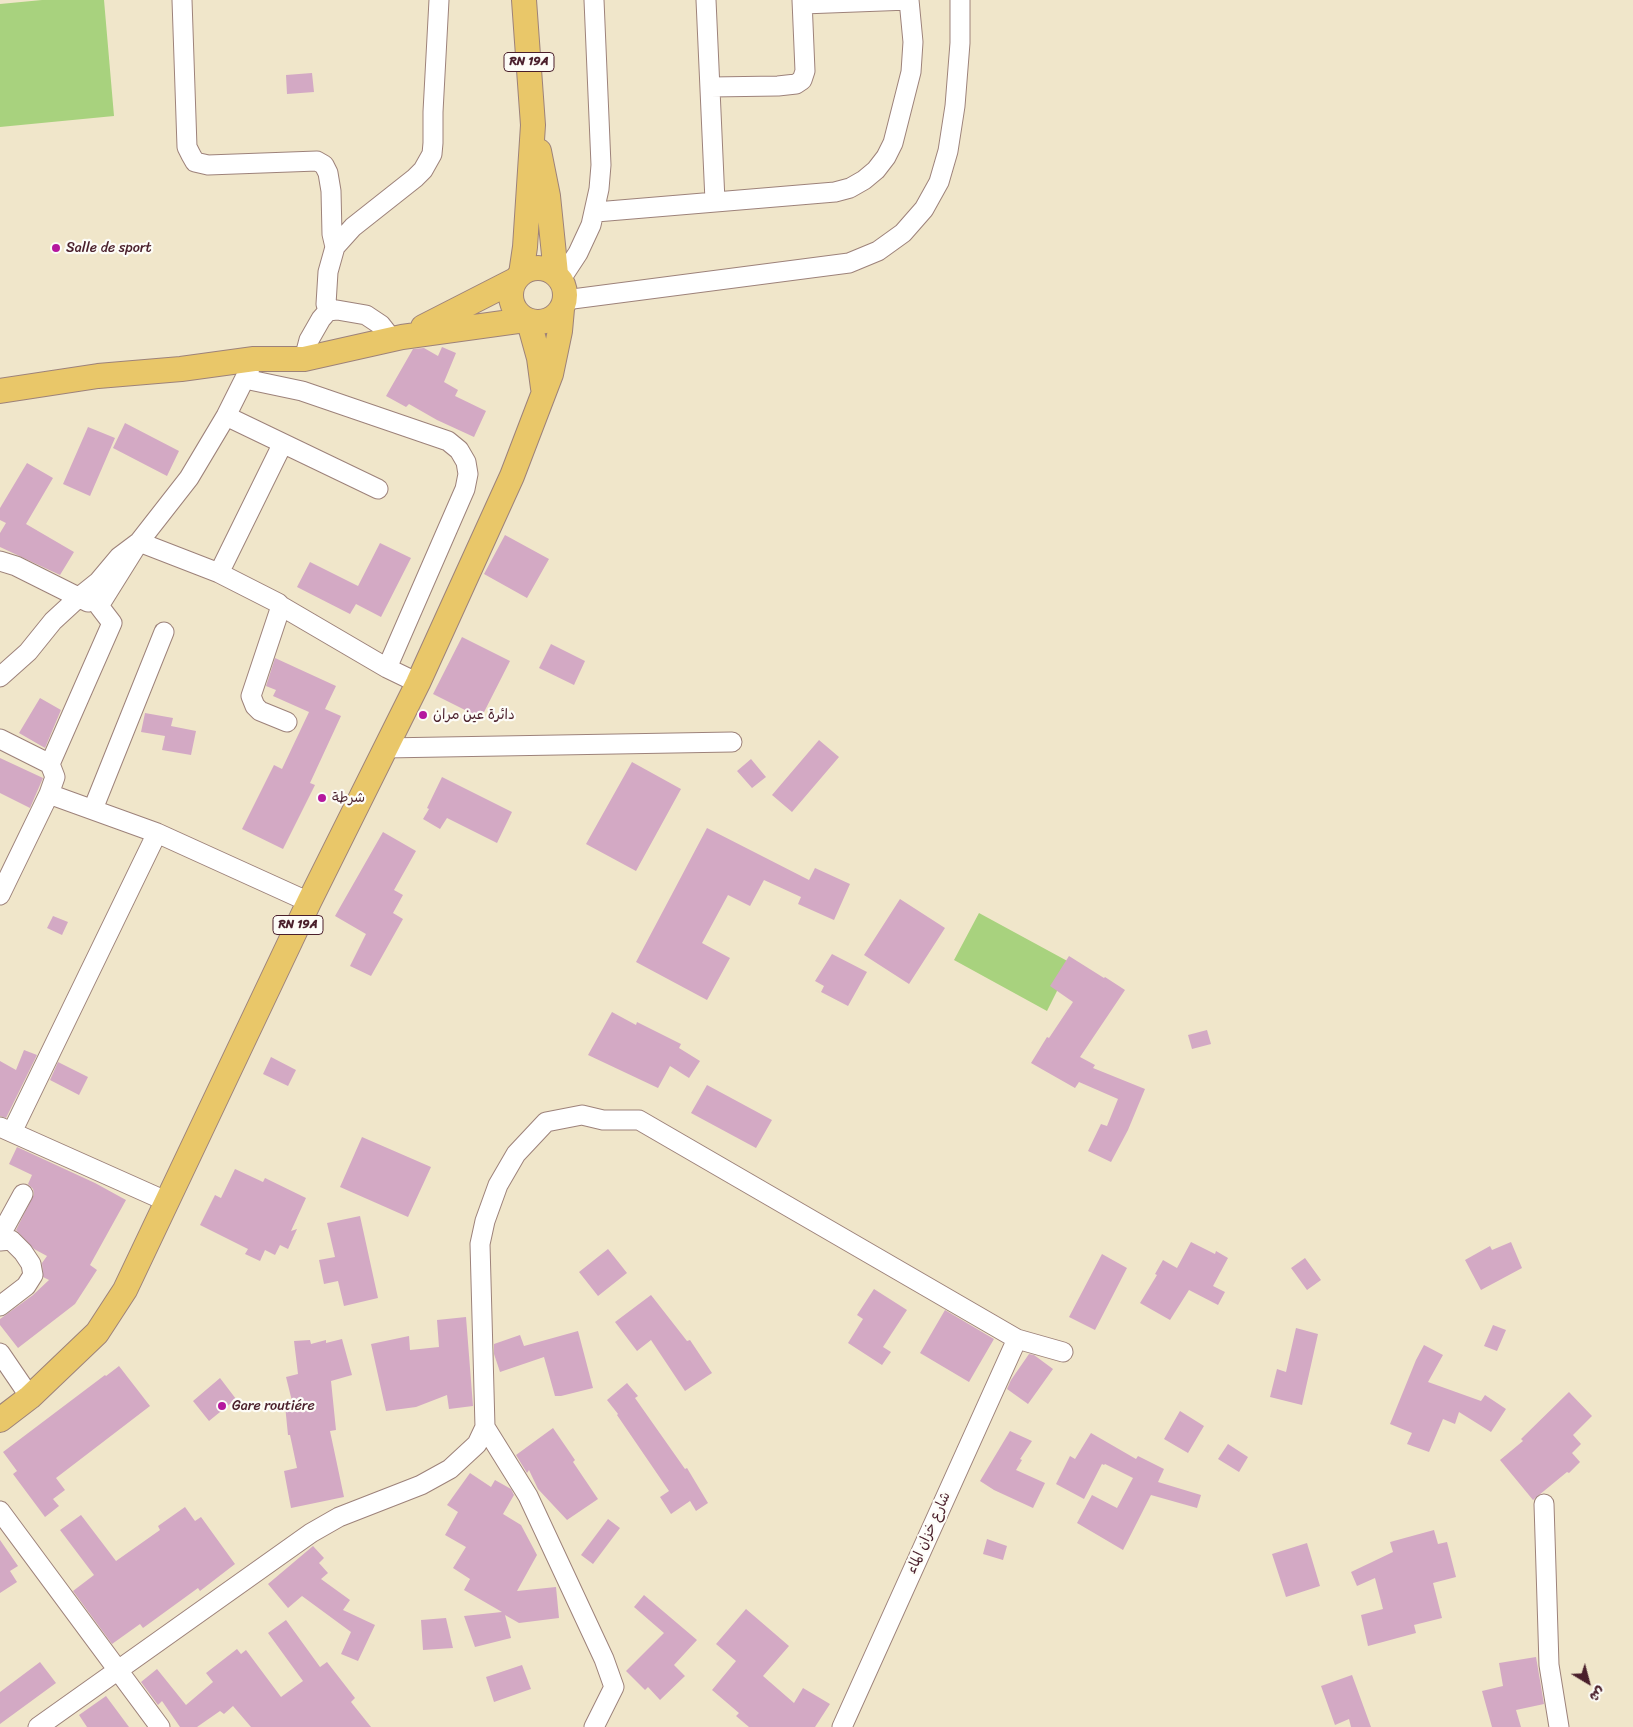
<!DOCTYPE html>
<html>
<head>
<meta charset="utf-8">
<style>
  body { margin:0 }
  #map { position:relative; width:1633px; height:1727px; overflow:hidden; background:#f0e6ca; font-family:Sriracha,"Playpen Sans Arabic",sans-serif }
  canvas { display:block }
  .north { position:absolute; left:1563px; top:1657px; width:50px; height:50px; -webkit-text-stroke:4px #fdfcf7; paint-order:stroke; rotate:143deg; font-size:14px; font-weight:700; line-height:20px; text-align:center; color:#4a1f2b }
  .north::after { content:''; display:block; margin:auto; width:18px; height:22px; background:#4a1f2b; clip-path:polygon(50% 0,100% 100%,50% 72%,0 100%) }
</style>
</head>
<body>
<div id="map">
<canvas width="1633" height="1727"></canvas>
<div class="north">ش</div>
</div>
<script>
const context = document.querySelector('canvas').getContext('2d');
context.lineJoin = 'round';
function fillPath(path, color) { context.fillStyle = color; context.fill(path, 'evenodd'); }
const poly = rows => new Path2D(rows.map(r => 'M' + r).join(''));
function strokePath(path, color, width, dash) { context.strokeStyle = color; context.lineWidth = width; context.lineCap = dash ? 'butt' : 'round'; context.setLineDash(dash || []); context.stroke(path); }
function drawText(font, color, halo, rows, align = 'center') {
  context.font = font + ' Sriracha,"Playpen Sans Arabic",sans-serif'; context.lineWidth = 4.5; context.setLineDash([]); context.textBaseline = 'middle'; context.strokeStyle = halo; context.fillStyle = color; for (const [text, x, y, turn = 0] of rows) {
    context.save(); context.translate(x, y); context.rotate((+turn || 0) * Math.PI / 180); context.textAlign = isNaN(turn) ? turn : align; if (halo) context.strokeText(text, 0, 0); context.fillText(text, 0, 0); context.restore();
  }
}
const green = poly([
  [42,0,104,0,114,116,0,127,0,4],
  [979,913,1071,963,1047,1011,954,960]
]);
const building = poly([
  [312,73,314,92,287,94,286,75],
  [442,347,456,353,444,382,458,390,455,396,486,411,474,437,437,420,409,404,406,407,386,396,413,349,424,348,438,356],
  [125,423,179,451,167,476,113,448],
  [88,427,115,438,90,496,63,484],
  [27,463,53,478,26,524,74,552,60,575,0,547,0,533,6,523,0,520,0,508],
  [505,535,549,559,527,598,484,574],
  [380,543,411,558,381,617,356,604,350,614,297,587,310,562,358,586],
  [462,637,510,661,481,718,433,694],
  [551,644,585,661,574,685,539,668],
  [275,658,336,686,325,709,341,716,310,783,315,785,283,849,242,829,274,765,282,769,309,712,273,696,276,690,266,686],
  [40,698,61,710,45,748,19,733],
  [145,713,173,718,171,726,196,731,191,755,162,750,165,736,141,732],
  [819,740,839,757,792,812,772,795],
  [0,758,43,778,30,808,0,793],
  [751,759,766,777,752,788,737,771],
  [632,762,681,789,636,871,586,844],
  [442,777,512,812,497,843,447,818,440,829,423,819,429,809,427,808],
  [707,828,809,880,815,868,850,884,834,920,798,904,801,897,764,880,750,906,728,895,702,943,730,958,707,1000,636,962],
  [383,832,416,851,394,890,403,895,393,913,403,919,371,976,350,966,366,934,335,916],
  [900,899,945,928,909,984,864,955],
  [53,916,68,922,62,935,47,928],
  [832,954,867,972,848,1006,821,992,824,986,815,981],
  [1069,956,1104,978,1105,977,1125,990,1080,1057,1095,1065,1093,1068,1145,1089,1128,1130,1111,1162,1088,1151,1101,1124,1107,1126,1118,1099,1079,1082,1075,1088,1031,1063,1047,1037,1049,1038,1073,1002,1050,986],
  [612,1012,636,1025,637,1022,681,1044,679,1048,700,1061,689,1078,670,1066,658,1088,588,1055],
  [1207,1030,1211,1044,1192,1049,1188,1035],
  [24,1050,37,1055,6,1118,0,1116,0,1061,16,1070],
  [271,1057,296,1070,288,1086,263,1074],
  [58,1062,88,1077,79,1095,50,1080],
  [707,1085,772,1120,756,1148,691,1113],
  [362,1137,431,1167,408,1217,340,1187],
  [17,1147,95,1183,126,1200,90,1265,97,1270,75,1304,18,1348,0,1325,0,1319,33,1295,49,1280,43,1277,42,1263,47,1256,34,1249,16,1230,34,1194,33,1189,28,1184,32,1175,9,1164],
  [235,1169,263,1182,265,1178,306,1198,291,1231,297,1229,288,1249,280,1245,275,1255,265,1250,260,1261,245,1254,248,1249,200,1225,215,1195,221,1198],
  [360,1216,378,1298,344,1306,338,1281,324,1284,319,1260,335,1257,327,1223],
  [1191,1242,1215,1254,1216,1251,1228,1258,1213,1286,1225,1292,1218,1305,1189,1290,1170,1320,1140,1303,1157,1275,1155,1274,1163,1260,1177,1268],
  [1511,1242,1522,1268,1481,1290,1465,1260,1490,1246,1492,1250],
  [608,1249,627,1273,598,1296,579,1272],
  [1102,1254,1127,1268,1095,1330,1069,1317],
  [1305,1258,1321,1280,1307,1290,1291,1268],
  [874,1289,907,1310,883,1347,891,1352,882,1365,848,1343,863,1319,857,1315],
  [651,1295,687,1341,690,1340,712,1373,685,1391,651,1340,637,1351,615,1322],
  [945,1310,994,1339,969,1382,920,1353],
  [466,1317,473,1406,449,1409,447,1395,416,1407,386,1411,371,1344,409,1336,410,1350,439,1347,437,1320],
  [1493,1325,1506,1330,1497,1351,1484,1346],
  [1296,1328,1318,1334,1302,1405,1270,1397,1277,1369,1286,1372],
  [578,1331,593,1388,561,1396,555,1396,544,1357,500,1372,494,1354,494,1344,520,1335,524,1346],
  [342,1339,352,1375,331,1381,336,1430,330,1431,344,1497,291,1508,284,1471,297,1468,290,1435,288,1435,285,1405,293,1405,286,1377,298,1374,294,1341,310,1340,311,1344,326,1340,326,1343],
  [1424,1345,1443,1355,1428,1382,1481,1401,1485,1395,1506,1409,1491,1432,1459,1412,1455,1424,1443,1419,1429,1452,1407,1444,1412,1433,1390,1424,1416,1360],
  [1029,1354,1034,1355,1053,1369,1028,1404,1007,1389,1011,1380],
  [119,1366,150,1406,56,1478,65,1490,53,1499,59,1506,45,1517,13,1474,17,1471,3,1452,105,1375,106,1376],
  [220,1378,236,1399,209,1421,193,1401],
  [627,1383,638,1396,635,1398,685,1469,687,1468,708,1503,696,1511,690,1501,671,1514,660,1497,669,1491,617,1415,618,1414,607,1400],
  [1569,1392,1592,1416,1573,1435,1581,1444,1572,1453,1580,1462,1569,1473,1567,1472,1533,1500,1500,1460,1523,1441,1521,1439],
  [1180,1411,1204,1426,1188,1453,1164,1439],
  [553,1428,575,1460,573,1462,598,1499,567,1520,538,1489,529,1470,527,1473,516,1455],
  [1010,1431,1032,1441,1020,1459,1022,1460,1016,1470,1045,1483,1033,1508,994,1490,980,1481],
  [1091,1433,1136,1459,1138,1456,1164,1469,1158,1482,1201,1495,1197,1508,1151,1495,1123,1550,1077,1523,1092,1495,1117,1508,1133,1478,1105,1464,1104,1465,1102,1464,1084,1499,1056,1484,1070,1456,1075,1459],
  [1228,1444,1248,1457,1239,1472,1218,1459],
  [470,1473,491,1487,495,1480,511,1489,514,1495,503,1514,521,1525,537,1555,517,1591,556,1587,559,1618,519,1623,505,1615,511,1638,475,1647,464,1616,502,1612,464,1590,470,1579,453,1568,466,1547,445,1535,458,1512,447,1505],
  [185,1507,195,1521,201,1517,235,1564,200,1591,198,1588,143,1628,140,1624,112,1644,73,1591,94,1575,60,1530,81,1515,116,1561,160,1530,158,1526],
  [608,1519,620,1528,593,1564,581,1555],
  [1434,1530,1438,1544,1447,1542,1456,1577,1433,1583,1442,1618,1414,1625,1416,1633,1368,1646,1361,1615,1383,1609,1375,1578,1357,1586,1351,1572,1393,1552,1390,1542],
  [987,1539,1007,1546,1003,1560,983,1554],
  [0,1540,18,1566,10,1571,17,1582,0,1593],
  [1307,1543,1320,1586,1286,1597,1272,1554],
  [313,1546,324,1558,319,1563,328,1573,321,1579,350,1600,343,1610,375,1625,358,1661,341,1654,351,1632,302,1596,288,1608,268,1584],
  [644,1595,697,1640,674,1665,685,1676,660,1700,648,1687,645,1690,626,1671,664,1633,634,1607],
  [746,1609,789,1646,763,1676,794,1703,803,1688,830,1704,815,1727,749,1727,736,1716,739,1713,712,1690,736,1661,716,1644],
  [446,1618,453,1648,423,1650,421,1620],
  [286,1620,320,1667,327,1662,355,1698,351,1702,371,1727,251,1727,233,1706,224,1714,220,1711,197,1727,180,1727,162,1701,158,1705,141,1682,157,1669,186,1705,213,1682,206,1673,237,1649,241,1654,246,1650,281,1697,303,1681,268,1633],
  [1536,1657,1544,1704,1516,1710,1521,1727,1492,1727,1482,1691,1503,1686,1499,1663],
  [40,1662,56,1683,0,1724,0,1692],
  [522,1665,531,1689,494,1702,486,1677],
  [1352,1675,1371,1727,1351,1727,1349,1719,1335,1725,1321,1686],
  [106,1696,129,1727,87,1727,79,1715]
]);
const minor = poly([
  [182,0,187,147,191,155,195,162,208,165,317,161,324,165,328,173,331,191,332,234,335,247],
  [706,0,715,201],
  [803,4,909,0],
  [711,87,778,86,796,84,802,80,805,71,802,0],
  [596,212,835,192,850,188,864,180,876,170,886,157,893,143,911,72,913,42,909,0],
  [561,279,578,253,591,225,599,189,601,165,594,0],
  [565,300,849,263,878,251,903,233,924,209,939,182,948,151,955,106,960,43,960,0],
  [328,311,326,304,328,272,335,247,353,227,415,178,423,170,432,154,433,143,433,112,439,0],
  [304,359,309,340,321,319,328,311,337,310,366,315,381,325,392,339],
  [245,379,302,391,448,441,459,450,466,462,468,474,465,489,387,668],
  [226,416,378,489],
  [0,561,16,566,88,602],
  [219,573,282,445],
  [281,606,251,696,255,706,260,711,287,722],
  [0,677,28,652,53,621,78,598,98,582,119,557,139,542,189,478,226,416,250,368],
  [0,739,50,764,55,777,49,794,157,833,309,902],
  [385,748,732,742],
  [50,764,112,623,99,606,139,542,219,573,278,603,281,606,387,668,418,683],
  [93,809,164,632],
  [0,895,49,794],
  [0,1127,168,1202],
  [12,1132,157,833],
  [0,1236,23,1194],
  [0,1241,11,1240,23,1252,31,1264,33,1275,26,1286,0,1306],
  [0,1353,30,1397],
  [485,1427,528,1496,604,1659,614,1687,594,1727],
  [1544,1504,1549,1665,1559,1727],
  [0,1511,160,1727],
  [38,1727,311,1533,339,1517,421,1485,450,1469,477,1444,485,1427,480,1244,485,1221,498,1185,516,1154,546,1122,582,1115,603,1120,639,1120,1017,1339,1063,1352],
  [842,1727,1017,1339]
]);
const major = poly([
  [539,151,548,196,556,274],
  '511 295a27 27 0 1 1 54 0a27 27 0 1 1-54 0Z',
  [521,274,525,247,533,125,524,0],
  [529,322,539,358,543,388],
  [423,327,515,280],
  [0,391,98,376,181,369,254,359,304,359,402,337,525,320],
  [0,1420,30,1397,97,1333,125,1290,309,902,418,683,512,476,551,374,560,331,562,309]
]);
const markers = [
  [56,248,5,"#b5179e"],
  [423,715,5,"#b5179e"],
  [322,798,5,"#b5179e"],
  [222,1406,5,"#b5179e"]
];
const shields = [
  [529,62,50],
  [298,925,50]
];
const shieldNames = [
  ["RN 19A",529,62],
  ["RN 19A",298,925]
];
const poiNames = [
  ["Salle de sport",66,248],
  ["دائرة عين مران",433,715],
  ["شرطة",332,798],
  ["Gare routiére",232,1406]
];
const streetNames = [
  ["شارع خزان الماء",929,1533,-66]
];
fillPath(green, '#a8d27e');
fillPath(building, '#d3a9c4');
strokePath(minor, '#9d827a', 21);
strokePath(major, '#9d827a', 26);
strokePath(minor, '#fff', 19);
strokePath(major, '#e9c769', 24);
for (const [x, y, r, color] of markers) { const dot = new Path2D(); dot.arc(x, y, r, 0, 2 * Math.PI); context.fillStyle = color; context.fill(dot); strokePath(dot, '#fdfcf7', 2); }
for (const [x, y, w] of shields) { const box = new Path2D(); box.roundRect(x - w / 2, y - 9.5, w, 19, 4); context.fillStyle = '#fdfcf7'; context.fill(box); strokePath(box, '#4a1f2b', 1); }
drawText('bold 12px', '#4a1f2b', null, shieldNames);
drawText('14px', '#4a1f2b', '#fdfcf7', poiNames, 'left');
drawText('14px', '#4a1f2b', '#fdfcf7', streetNames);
</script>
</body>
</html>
